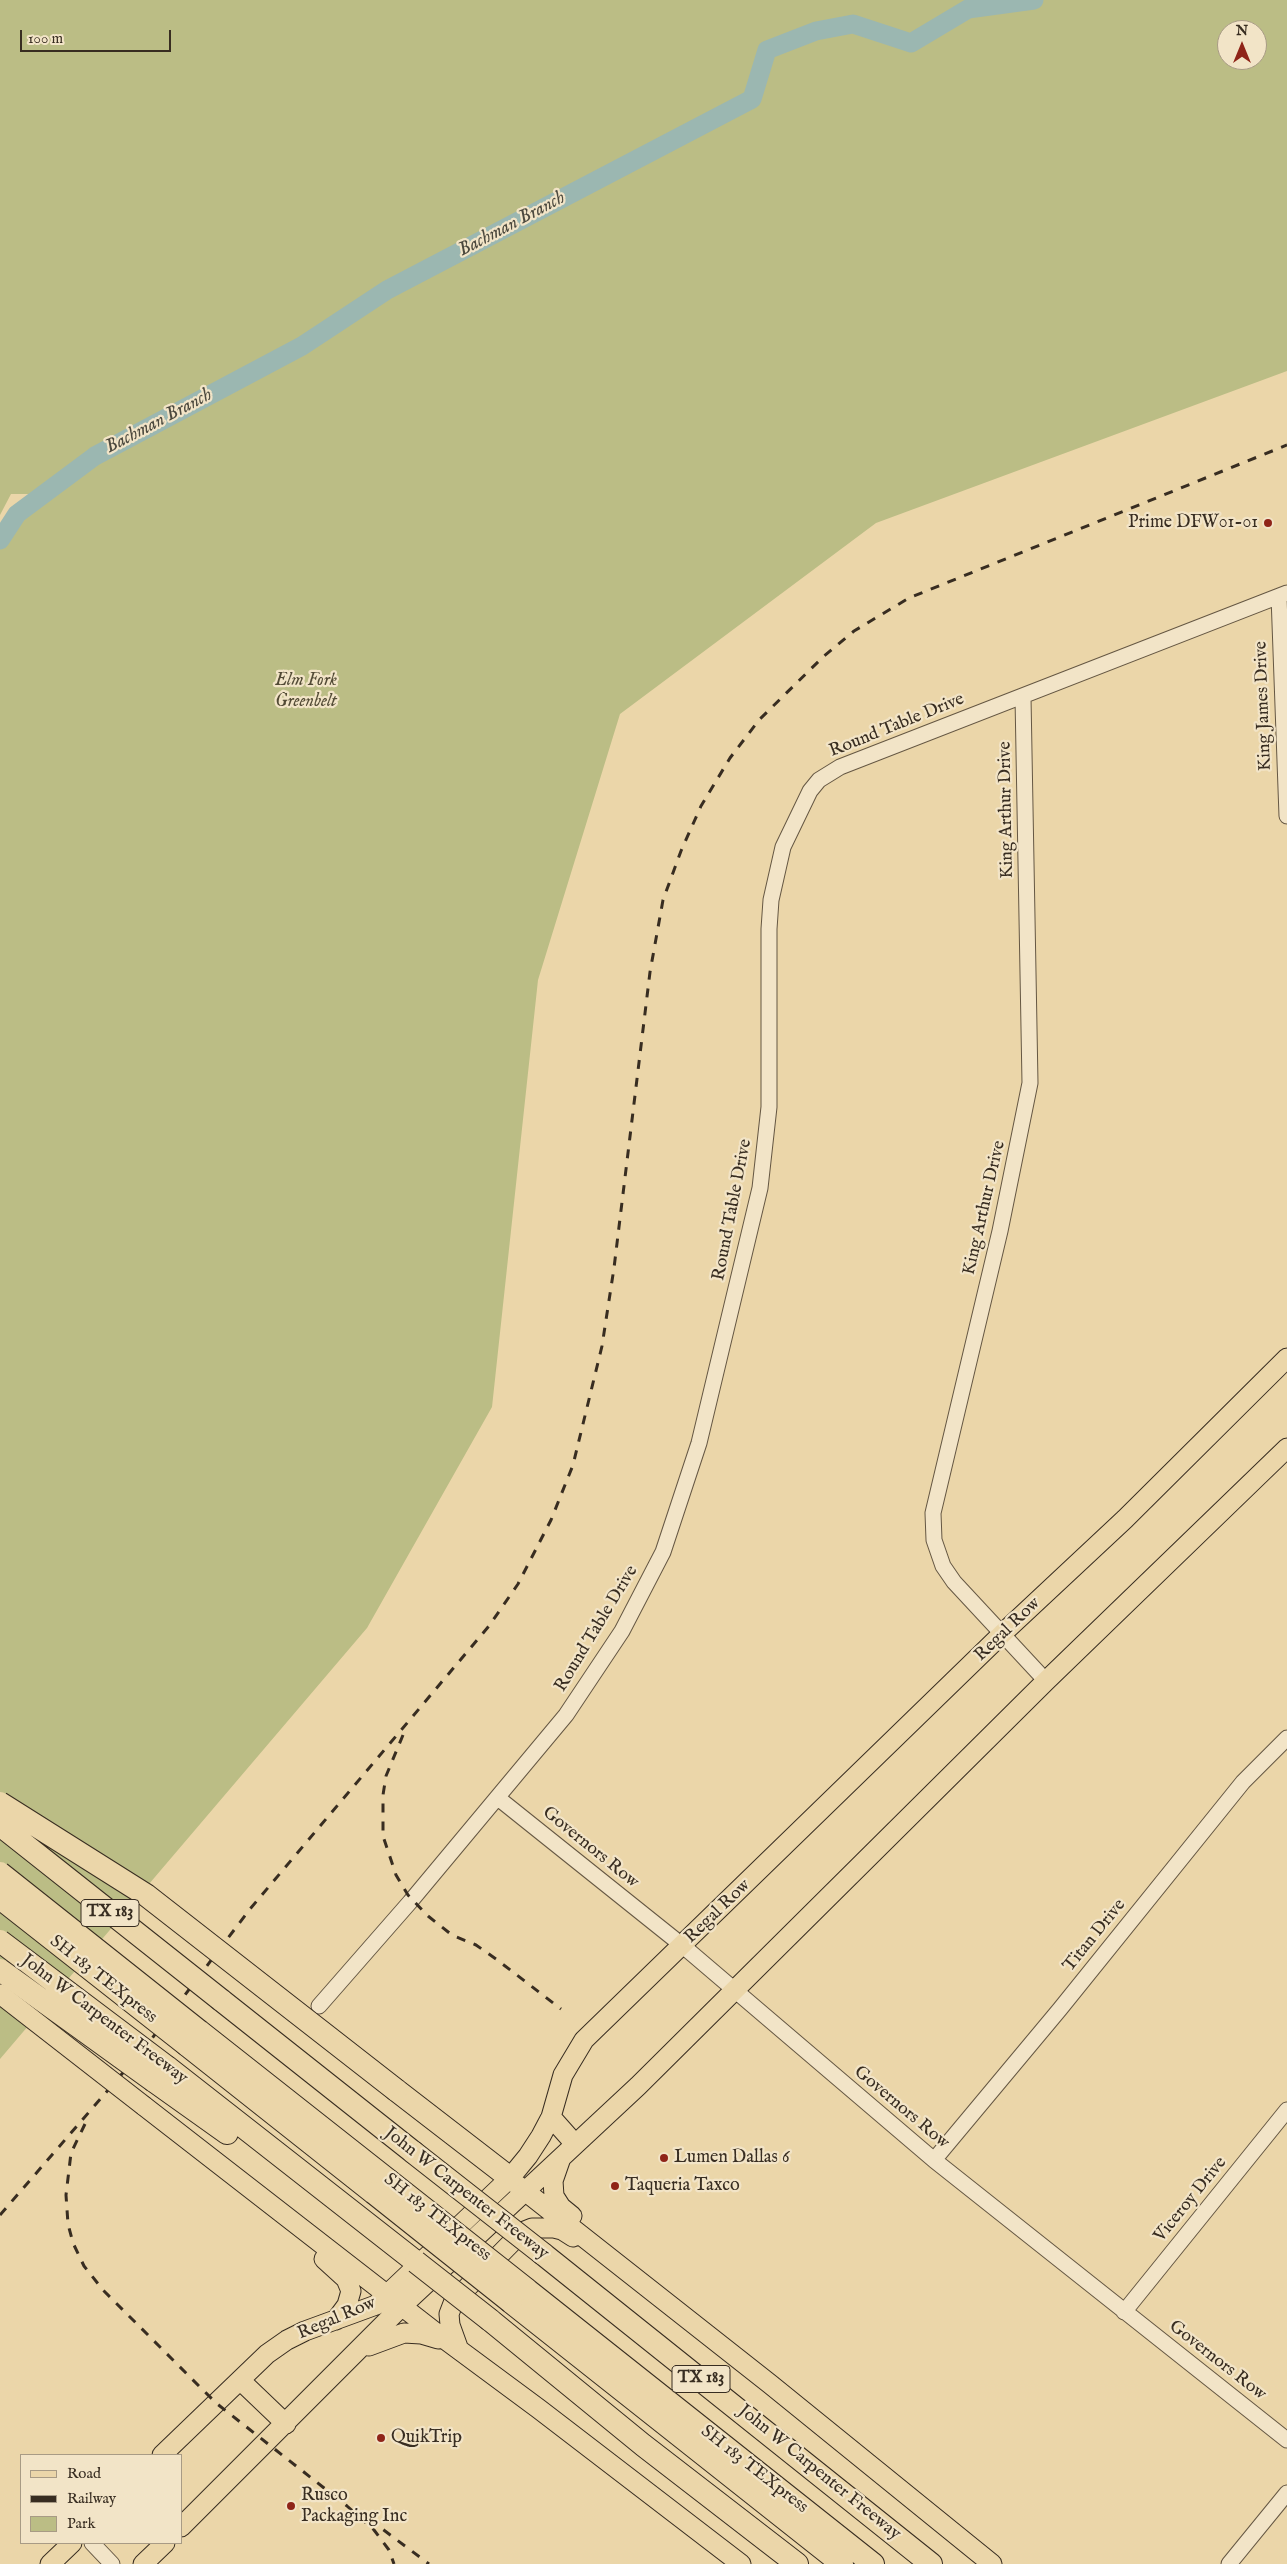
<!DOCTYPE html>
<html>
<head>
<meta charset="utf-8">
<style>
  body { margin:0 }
  #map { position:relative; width:1287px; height:2564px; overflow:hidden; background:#ebd6a9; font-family:"IM FELL English",serif }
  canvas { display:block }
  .legend { position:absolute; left:20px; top:2454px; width:162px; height:90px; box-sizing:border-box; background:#f2e4c7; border:1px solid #a89b85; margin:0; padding:6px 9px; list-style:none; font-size:15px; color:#382d21 }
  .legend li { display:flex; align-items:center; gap:10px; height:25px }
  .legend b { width:25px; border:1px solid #a89b85 }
  .north { position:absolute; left:1217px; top:20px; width:50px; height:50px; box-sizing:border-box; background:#f2e4c7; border:1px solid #a89b85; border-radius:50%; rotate:0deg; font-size:14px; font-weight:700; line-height:20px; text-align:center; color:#382d21 }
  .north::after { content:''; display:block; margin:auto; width:18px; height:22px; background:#8f2418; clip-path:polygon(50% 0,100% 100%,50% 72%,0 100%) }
  .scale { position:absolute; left:20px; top:30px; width:151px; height:22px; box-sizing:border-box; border:2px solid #382d21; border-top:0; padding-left:6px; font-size:15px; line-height:18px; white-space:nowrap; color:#382d21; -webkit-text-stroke:4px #f2e4c7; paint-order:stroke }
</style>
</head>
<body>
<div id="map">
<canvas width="1287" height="2564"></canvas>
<ul class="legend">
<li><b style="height:6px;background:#ebd6a9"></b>Road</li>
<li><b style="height:6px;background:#382d21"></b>Railway</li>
<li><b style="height:14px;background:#bbbd85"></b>Park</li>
</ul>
<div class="north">N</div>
<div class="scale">100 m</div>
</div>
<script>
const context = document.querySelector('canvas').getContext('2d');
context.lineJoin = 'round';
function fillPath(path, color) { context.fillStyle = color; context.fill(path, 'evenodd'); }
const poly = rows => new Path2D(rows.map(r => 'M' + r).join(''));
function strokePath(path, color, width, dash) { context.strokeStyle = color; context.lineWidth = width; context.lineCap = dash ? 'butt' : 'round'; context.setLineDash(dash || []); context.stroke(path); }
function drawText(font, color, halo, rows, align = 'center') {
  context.font = font + ' "IM FELL English",serif'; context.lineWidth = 4.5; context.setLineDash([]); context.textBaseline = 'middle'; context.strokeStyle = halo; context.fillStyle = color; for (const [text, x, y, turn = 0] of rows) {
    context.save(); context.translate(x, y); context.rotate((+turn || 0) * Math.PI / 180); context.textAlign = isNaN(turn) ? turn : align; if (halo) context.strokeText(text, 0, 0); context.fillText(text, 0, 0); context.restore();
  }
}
const green = poly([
  [0,0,1287,0,1287,371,876,523,620,714,538,980,492,1407,367,1628,0,2059,0,540,17,514,44,494,11,494,0,515],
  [1227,30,1257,30,1257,60,1227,60]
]);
const river = poly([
  [0,540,17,514,95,456,302,346,387,290,752,99,767,50,816,31,853,24,911,43,968,9,1034,0]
]);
const minor = poly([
  [1279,596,1287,816],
  [1023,697,1030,1083,1000,1231,933,1513,934,1540,943,1566,954,1582,1046,1681],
  [498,1798,683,1946,934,2160,1287,2440],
  [319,2006,410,1902,566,1715,622,1631,663,1552,699,1443,760,1188,769,1107,769,929,771,900,783,847,810,791,819,780,840,767,1287,593],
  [934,2160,1060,2009,1243,1782,1287,1738],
  [1124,2312,1287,2110],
  [92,2543,112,2564],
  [1229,2564,1287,2493]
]);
const major = poly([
  [144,2106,435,2332,539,2409,741,2564],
  [551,2117,575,2144],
  [561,2158,553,2181,554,2196,561,2207,572,2216],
  [516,2184,770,2384,992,2564],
  [324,2259,346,2279,351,2291,347,2305,336,2320],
  [369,2346,404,2333,421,2334,438,2339],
  [459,2350,450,2325,449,2314,454,2301,522,2232,532,2228,554,2228,562,2230,573,2237],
  [240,2380,286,2424],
  [162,2455,267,2354,287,2340,305,2331,376,2305,510,2178,528,2156,541,2136,551,2117,563,2075,584,2040,1002,1634,1125,1519,1287,1358],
  [181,2527,402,2306,638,2086,1046,1681,1287,1448],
  [50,2564,72,2543],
  [143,2564,165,2543]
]);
const highway = poly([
  [221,2000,413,2152],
  [199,2031,388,2180],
  [187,2045,374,2193],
  [167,2067,416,2262],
  [154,2081,227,2133],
  [396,2090,510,2178],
  [543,2254,931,2564],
  [526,2289,873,2564],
  [511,2302,842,2564],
  [490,2320,643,2445,797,2564]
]);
const rail = poly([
  [403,1735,386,1776,383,1795,383,1836,396,1875,408,1895,428,1916,452,1935,476,1945,496,1959,561,2009],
  [85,2124,71,2153,66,2195,68,2224,73,2243,84,2266,103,2290,216,2403,347,2506,374,2530,389,2550,394,2564],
  [0,2215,147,2045,250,1909,489,1626,518,1584,551,1520,573,1465,602,1346,614,1268,650,972,663,900,681,851,701,806,730,758,759,720,824,656,854,631,909,598,1287,445],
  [369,2519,429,2564]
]);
const majorBridge = poly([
  [0,1994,144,2106]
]);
const highwayBridge = poly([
  [0,1803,146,1895,396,2090],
  [0,1825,221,2000],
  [0,1873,199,2031],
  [0,1898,187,2045],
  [0,1941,167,2067],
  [0,1970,154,2081],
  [413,2152,543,2254],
  [388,2180,526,2289],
  [374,2193,511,2302],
  [416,2262,490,2320]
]);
const markers = [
  [1268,523,5,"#8f2418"],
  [664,2158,5,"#8f2418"],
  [615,2186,5,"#8f2418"],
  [381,2438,5,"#8f2418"],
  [291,2506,5,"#8f2418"]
];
const shields = [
  [110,1913,58],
  [701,2379,58]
];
const shieldNames = [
  ["TX 183",110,1913],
  ["TX 183",701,2379]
];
const poiNames = [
  ["Prime DFW01-01",1258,523,"right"],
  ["Lumen Dallas 6",674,2158],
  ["Taqueria Taxco",625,2186],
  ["QuikTrip",391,2438],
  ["Rusco",301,2496],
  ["Packaging Inc",301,2517]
];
const parkNames = [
  ["Elm Fork",306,681],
  ["Greenbelt",306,702]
];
const streetNames = [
  ["King James Drive",1264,706,-92],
  ["Round Table Drive",897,726,-22],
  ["King Arthur Drive",1007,810,-91],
  ["King Arthur Drive",985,1208,-77],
  ["Round Table Drive",733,1210,-79],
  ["Round Table Drive",597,1629,-59],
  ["Regal Row",1008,1630,-44],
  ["Governors Row",590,1848,39],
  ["Regal Row",718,1912,-44],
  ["Titan Drive",1095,1936,-51],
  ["SH 183 TEXpress",103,1980,38],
  ["John W Carpenter Freeway",104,2020,37],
  ["Governors Row",901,2108,40],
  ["John W Carpenter Freeway",466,2194,38],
  ["Viceroy Drive",1191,2200,-51],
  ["SH 183 TEXpress",437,2218,38],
  ["Regal Row",337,2319,-23],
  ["Governors Row",1217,2361,38],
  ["SH 183 TEXpress",754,2470,38],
  ["John W Carpenter Freeway",819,2473,39]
];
const waterNames = [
  ["Bachman Branch",512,225,-28],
  ["Bachman Branch",159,422,-28]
];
fillPath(green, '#bbbd85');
strokePath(river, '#9bb7b1', 19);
strokePath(minor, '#655743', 17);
strokePath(major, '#382d21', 21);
strokePath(highway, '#382d21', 24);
strokePath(minor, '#f2e4c7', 15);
strokePath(major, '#ebd6a9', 19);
strokePath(highway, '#ebd6a9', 22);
strokePath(rail, '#382d21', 3, [9, 9]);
strokePath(majorBridge, '#382d21', 21, []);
strokePath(highwayBridge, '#382d21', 24, []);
strokePath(majorBridge, '#ebd6a9', 19);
strokePath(highwayBridge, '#ebd6a9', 22);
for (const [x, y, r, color] of markers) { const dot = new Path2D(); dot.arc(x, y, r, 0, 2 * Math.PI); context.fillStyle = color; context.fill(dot); strokePath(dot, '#f2e4c7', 2); }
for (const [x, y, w] of shields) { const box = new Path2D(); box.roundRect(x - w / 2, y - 13.5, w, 27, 4); context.fillStyle = '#f2e4c7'; context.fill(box); strokePath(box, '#382d21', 1); }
drawText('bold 16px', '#382d21', null, shieldNames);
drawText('18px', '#382d21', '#f2e4c7', poiNames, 'left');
drawText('italic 18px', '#524a35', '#f2e4c7', parkNames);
drawText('18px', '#382d21', '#f2e4c7', streetNames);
drawText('italic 19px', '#4c493e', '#f2e4c7', waterNames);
</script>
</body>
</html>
